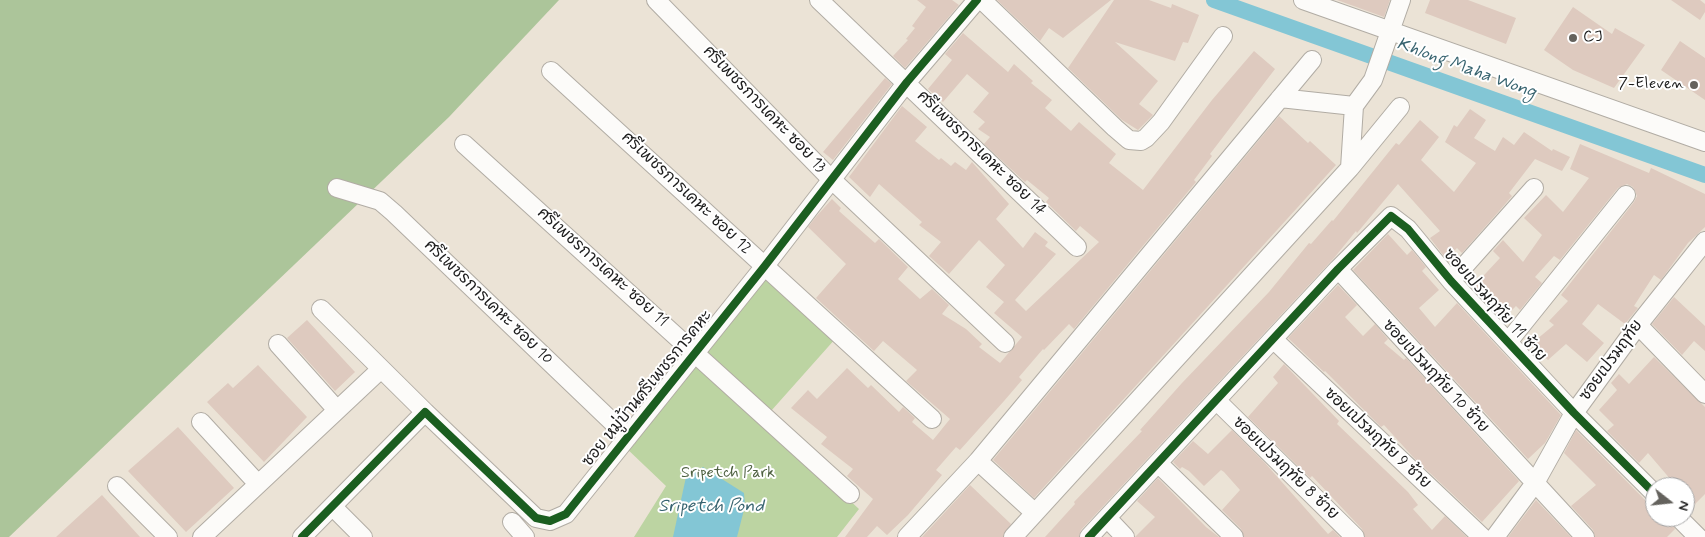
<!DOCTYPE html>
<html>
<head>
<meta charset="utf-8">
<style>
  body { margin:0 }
  #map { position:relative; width:1705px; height:537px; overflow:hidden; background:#ebe3d6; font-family:Mynerve,sans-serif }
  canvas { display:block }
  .north { position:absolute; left:1645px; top:477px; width:50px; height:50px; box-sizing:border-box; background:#fff; border:1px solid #a4a4a4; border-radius:50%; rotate:106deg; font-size:14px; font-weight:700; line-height:20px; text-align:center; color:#1c1c1c }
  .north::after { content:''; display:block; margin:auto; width:18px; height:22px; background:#64625d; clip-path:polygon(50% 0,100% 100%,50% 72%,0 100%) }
</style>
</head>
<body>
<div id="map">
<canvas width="1705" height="537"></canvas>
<div class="north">N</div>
</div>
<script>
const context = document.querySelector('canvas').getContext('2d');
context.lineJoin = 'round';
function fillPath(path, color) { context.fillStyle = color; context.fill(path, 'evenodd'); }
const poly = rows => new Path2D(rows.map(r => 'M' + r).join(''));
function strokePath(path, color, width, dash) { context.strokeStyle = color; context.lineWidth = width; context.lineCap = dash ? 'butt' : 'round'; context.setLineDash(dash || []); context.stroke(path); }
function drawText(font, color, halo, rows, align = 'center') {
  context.font = font + ' Mynerve,"Playpen Sans Thai",sans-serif'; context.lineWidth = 4; context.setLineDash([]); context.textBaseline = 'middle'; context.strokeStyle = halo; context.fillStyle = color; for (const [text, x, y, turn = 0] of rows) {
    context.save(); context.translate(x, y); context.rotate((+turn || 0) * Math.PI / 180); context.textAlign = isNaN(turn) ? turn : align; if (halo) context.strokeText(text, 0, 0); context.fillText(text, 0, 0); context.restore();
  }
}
const green = poly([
  [762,268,836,338,763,420,859,509,837,537,634,537,666,486,624,446]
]);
const forest = poly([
  [0,0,559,0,449,117,9,537,0,537]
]);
const water = poly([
  [703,467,744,493,745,506,737,537,673,537,686,477]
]);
const canal = poly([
  [1214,0,1705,175]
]);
const building = poly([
  [917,0,952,0,959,5,905,68,893,56,908,40,906,39,915,28,912,26,926,7],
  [997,0,1111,0,1063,38,1049,28,1040,41],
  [1114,0,1149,0,1171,8,1172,4,1199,15,1188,43,1183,42,1175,61,1115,42,1158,81,1139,104,1153,115,1138,130,1122,120,1068,68],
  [1337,0,1390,0,1384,17],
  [1430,0,1468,0,1516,18,1506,44,1425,13],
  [1671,0,1700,0,1705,4,1705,12,1700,20],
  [1573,7,1612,34,1615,28,1645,45,1614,88,1573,70,1544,50],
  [963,33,1008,72,1014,64,1033,81,1031,83,1052,100,1045,108,1071,131,1079,122,1116,154,1109,163,1143,190,1212,100,1254,51,1275,69,1210,154,1212,156,1194,180,1196,182,1074,329,1069,324,1044,350,1043,349,1019,377,1022,380,1004,401,960,450,956,447,936,470,942,475,908,515,887,535,877,526,867,537,845,537,873,499,847,476,853,469,821,444,827,437,791,408,808,390,817,399,847,368,868,388,871,385,899,412,903,407,915,418,912,422,933,440,950,419,906,381,917,370,883,341,874,351,816,298,846,264,808,227,815,218,832,199,841,208,839,211,875,243,879,239,908,267,898,279,920,299,932,289,949,305,942,314,966,329,982,344,979,347,1000,363,1022,337,994,313,1004,302,986,287,1005,265,979,240,949,274,929,256,941,242,919,225,922,222,879,184,870,197,849,177,902,106,927,127,915,141,939,160,941,158,951,166,955,162,966,170,972,162,1009,204,996,219,1023,248,1035,232,1048,242,1045,246,1056,254,1015,300,1026,311,1099,242,1080,226,1076,231,1046,202,1049,198,1027,180,1025,182,984,144,990,137,978,129,985,122,973,112,989,93,967,74,943,102,928,89,952,60,945,54],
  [1680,41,1705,58,1705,100,1661,70],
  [885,78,892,84,833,160,823,152],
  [1470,109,1486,120,1474,138,1495,151,1503,137,1514,145,1524,132,1552,151,1553,149,1570,157,1562,171,1535,159,1509,193,1512,196,1500,210,1462,253,1457,248,1446,259,1430,238,1440,231,1398,184,1357,233,1356,231,1334,258,1081,530,1079,537,1045,537,1075,504,1074,502,1142,431,1140,430,1182,383,1269,292,1309,243,1311,244,1332,220,1333,221,1396,143,1399,145,1420,120,1439,137,1421,160,1454,192,1476,163,1445,142,1454,125,1457,127],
  [1279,116,1308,143,1310,141,1336,165,1034,498,993,460],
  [1580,144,1649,173,1651,168,1705,194,1705,227,1688,243,1661,280,1654,275,1634,306,1638,308,1625,324,1598,304,1582,324,1604,343,1587,362,1566,344,1548,360,1531,344,1554,325,1549,321,1568,301,1561,295,1634,202,1637,196,1633,187,1627,184,1618,188,1560,260,1554,256,1535,277,1542,283,1520,310,1516,306,1502,320,1472,288,1500,258,1493,251,1503,240,1523,262,1542,235,1524,218,1546,195,1563,212,1589,178,1570,169],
  [1388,234,1407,255,1412,250,1426,267,1422,271,1439,290,1419,308,1435,327,1457,303,1561,415,1545,443,1528,459,1353,270],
  [1338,285,1357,305,1345,317,1363,336,1375,324,1388,339,1384,343,1404,360,1406,358,1519,481,1482,522,1413,457,1384,425,1381,427,1325,371,1324,372,1288,338],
  [1674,297,1705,326,1705,351,1694,341,1682,355,1652,324],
  [307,320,355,372,335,391,287,338],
  [1654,357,1705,407,1705,494,1693,506,1685,498,1685,487,1677,487,1648,453,1639,463,1607,431,1614,425,1599,410,1617,390,1611,383,1619,374,1629,384],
  [1284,364,1339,421,1337,424,1408,492,1418,505,1413,509,1432,530,1445,516,1467,537,1365,537,1362,529,1312,476,1310,478,1248,417,1278,383,1273,377],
  [258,365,307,417,264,462,207,402,228,383,233,388],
  [178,427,234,488,186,532,128,471],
  [1232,430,1265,463,1328,534,1333,530,1340,537,1244,537,1241,529,1222,510,1240,490,1224,472,1221,470,1204,486,1189,471,1182,467,1180,469,1173,462,1193,441,1208,454],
  [1576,430,1647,502,1655,504,1655,517,1668,517,1675,529,1667,537,1595,537,1593,530,1571,506,1596,485,1564,453],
  [1158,478,1206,527,1219,537,1135,537,1155,517,1137,501],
  [970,485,1011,524,1003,537,922,537],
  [102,495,140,537,56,537,81,514],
  [1536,500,1571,537,1508,537]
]);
const minor = poly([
  [656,0,831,179,1005,343],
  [819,0,1077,247],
  [982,0,1115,128,1129,140,1141,141,1146,138,1161,122,1223,36],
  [1303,0,1705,142],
  [551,71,932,419],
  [1280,98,1354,106],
  [464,144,850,494],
  [1350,168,1400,107],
  [337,188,380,201,394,213,628,437],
  [1338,269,1585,537],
  [1451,281,1534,188],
  [321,309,425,412],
  [1638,325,1705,394],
  [1273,339,1482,537],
  [1508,342,1626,195],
  [278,344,337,410],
  [1216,400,1355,537],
  [201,422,258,484],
  [978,461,1035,513],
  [1158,463,1234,537],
  [117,486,168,537],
  [333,507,363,537],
  [1678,517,1698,537],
  [1107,518,1125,537],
  [512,522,525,537],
  [202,537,381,369],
  [302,537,425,412,536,518,550,521,566,514,764,267,907,82,977,0],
  [907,537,978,461,1312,60],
  [1013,537,1350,168,1354,106,1373,80,1401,0],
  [1089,537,1338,269,1391,216,1408,229,1451,281,1574,413,1655,494],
  [1495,537,1535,483,1574,413,1638,325,1705,241]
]);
const cycleway = poly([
  [302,537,425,412,536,518,550,521,566,514,764,267,907,82,977,0],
  [1089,537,1338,269,1391,216,1408,229,1451,281,1574,413,1655,494]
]);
const markers = [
  [1573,38,5,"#64625d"],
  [1694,85,5,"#64625d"]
];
const poiNames = [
  ["CJ",1583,38],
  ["7-Eleven",1684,85,"right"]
];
const streetNames = [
  ["ศรีเพชรการเคหะ ซอย 13",764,110,46],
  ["ศรีเพชรการเคหะ ซอย 14",981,154,44],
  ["ศรีเพชรการเคหะ ซอย 12",686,194,43],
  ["ศรีเพชรการเคหะ ซอย 11",602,268,42],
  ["ศรีเพชรการเคหะ ซอย 10",488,303,44],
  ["ซอยเปรมฤทัย 11 ซ้าย",1494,306,48],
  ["ซอยเปรมฤทัย",1612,361,-54],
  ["ซอยเปรมฤทัย 10 ซ้าย",1435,377,47],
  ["ซอย หมู่บ้านศรีเพชรการคหะ",648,389,-51],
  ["ซอยเปรมฤทัย 9 ซ้าย",1377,439,43],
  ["ซอยเปรมฤทัย 8 ซ้าย",1285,469,44]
];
const parkNames = [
  ["Sripetch Park",728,474]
];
const waterNames = [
  ["Khlong Maha Wong",1466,69,20],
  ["Sripetch Pond",711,507]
];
fillPath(green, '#bcd4a2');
fillPath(forest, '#acc59a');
fillPath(water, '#83c6d5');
strokePath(canal, '#83c6d5', 16);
fillPath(building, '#decabf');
strokePath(minor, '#b1aca4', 20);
strokePath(minor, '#fcfbf9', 18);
strokePath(cycleway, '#1b5e20', 8);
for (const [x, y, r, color] of markers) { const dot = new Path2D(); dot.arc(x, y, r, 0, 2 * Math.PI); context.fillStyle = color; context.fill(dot); strokePath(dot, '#fff', 2); }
drawText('16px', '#1c1c1c', '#fff', poiNames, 'left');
drawText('16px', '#1c1c1c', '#fff', streetNames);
drawText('16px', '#4d6040', '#fff', parkNames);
drawText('italic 18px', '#37636f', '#fff', waterNames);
</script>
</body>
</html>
